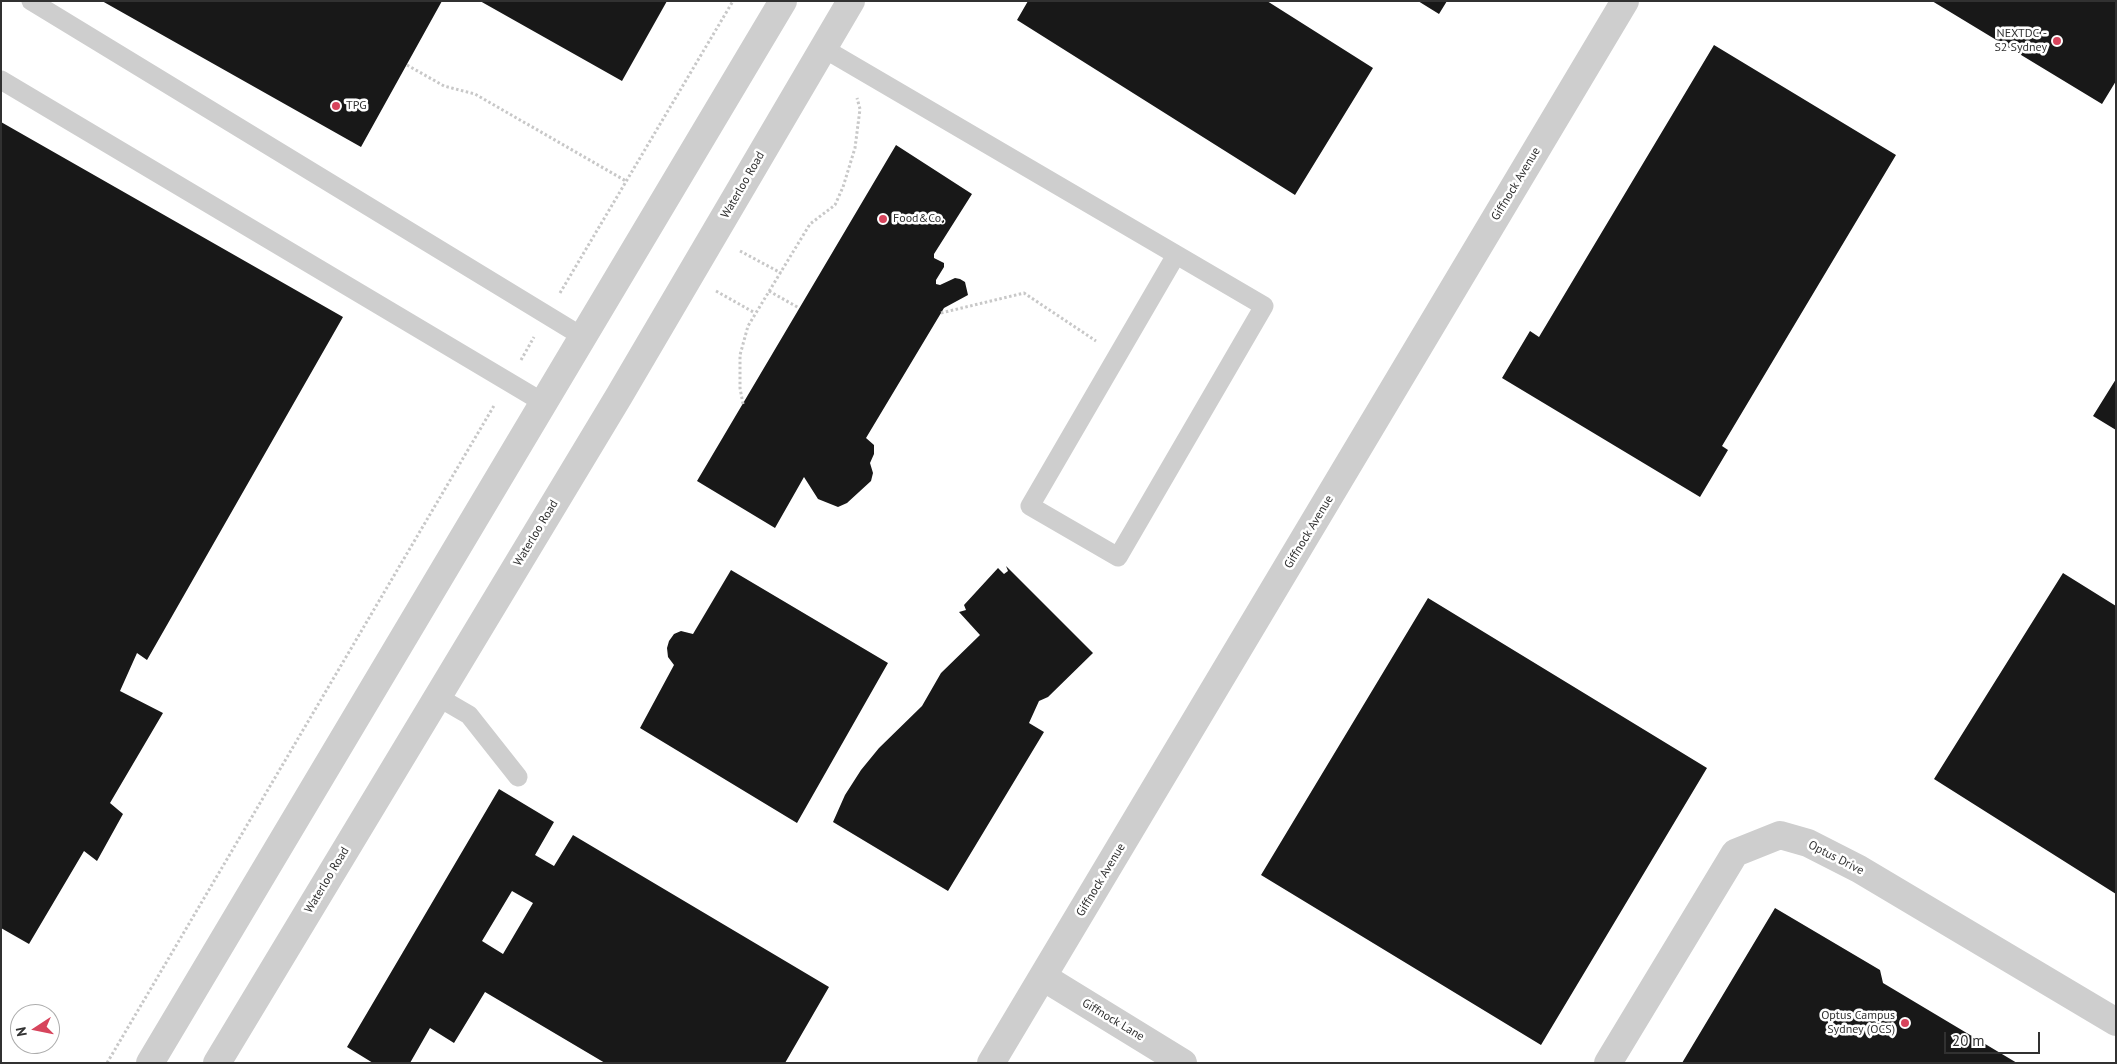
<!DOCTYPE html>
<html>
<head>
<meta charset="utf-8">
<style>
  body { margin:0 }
  #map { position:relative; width:2117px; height:1064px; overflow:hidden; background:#fff; font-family:"PT Sans",sans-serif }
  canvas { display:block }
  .frame { position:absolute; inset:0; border:2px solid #313131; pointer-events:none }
  .north { position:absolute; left:10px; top:1004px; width:50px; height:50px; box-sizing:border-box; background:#fff; border:1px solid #adadad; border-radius:50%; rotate:259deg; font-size:14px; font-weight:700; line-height:20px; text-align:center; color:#313131 }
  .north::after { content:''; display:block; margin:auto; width:18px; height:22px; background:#d7445c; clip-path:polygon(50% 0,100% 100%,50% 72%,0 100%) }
  .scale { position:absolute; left:1944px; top:1032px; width:96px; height:22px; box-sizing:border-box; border:2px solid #313131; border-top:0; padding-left:6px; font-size:15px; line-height:18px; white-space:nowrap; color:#313131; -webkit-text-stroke:4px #fff; paint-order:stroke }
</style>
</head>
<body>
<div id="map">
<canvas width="2117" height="1064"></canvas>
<div class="frame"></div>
<div class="north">N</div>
<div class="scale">20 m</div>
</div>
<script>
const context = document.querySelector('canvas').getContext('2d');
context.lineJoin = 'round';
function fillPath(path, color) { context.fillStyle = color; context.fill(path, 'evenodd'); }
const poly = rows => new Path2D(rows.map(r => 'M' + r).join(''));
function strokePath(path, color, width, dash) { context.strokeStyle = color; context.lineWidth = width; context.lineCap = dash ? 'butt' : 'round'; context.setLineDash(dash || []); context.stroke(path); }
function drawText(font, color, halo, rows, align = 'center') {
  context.font = font + ' "PT Sans",sans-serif'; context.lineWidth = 5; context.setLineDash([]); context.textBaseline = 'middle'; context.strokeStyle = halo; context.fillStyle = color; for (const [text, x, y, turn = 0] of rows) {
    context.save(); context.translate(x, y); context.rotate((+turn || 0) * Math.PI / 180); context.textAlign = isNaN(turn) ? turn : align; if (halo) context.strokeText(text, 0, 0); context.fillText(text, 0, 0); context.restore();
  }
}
const building = poly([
  [102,1,442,1,361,147],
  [480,1,667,1,622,81],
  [1028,1,1267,1,1373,68,1295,195,1017,20],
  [1418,1,1447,1,1439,14],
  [1932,1,2116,1,2116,81,2102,104],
  [1714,45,1896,155,1722,446,1728,450,1700,497,1502,378,1530,331,1539,337],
  [1,122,343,317,147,660,137,653,120,691,163,713,110,803,123,814,97,861,84,851,29,944,1,928],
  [896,145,972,194,934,254,934,258,944,263,944,267,936,280,936,284,940,285,955,278,960,279,965,282,968,295,944,308,866,438,874,445,874,454,870,463,873,473,871,481,847,503,838,507,818,499,804,477,775,528,697,481],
  [2116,379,2116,430,2093,416],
  [1006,566,1093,653,1048,697,1039,701,1029,723,1044,732,948,891,833,822,845,795,861,770,879,748,922,706,941,673,980,635,959,612,966,610,964,605,998,568,1004,574,1008,571],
  [731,570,888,663,797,823,640,728,674,665,668,657,667,648,669,641,674,634,681,631,693,634],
  [2063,573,2116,606,2116,894,1934,779],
  [1428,598,1707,768,1541,1045,1261,875],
  [499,789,554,822,535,855,554,866,573,835,829,987,785,1063,605,1063,485,992,454,1043,430,1028,410,1063,373,1063,347,1047],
  [512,891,533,903,503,954,482,941],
  [1775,908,1880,970,1883,983,2017,1063,1682,1063]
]);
const path = poly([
  [407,65,444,86,475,94,626,181],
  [740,251,781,273],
  [716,291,755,313],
  [769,291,799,308],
  [560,293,733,1],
  [941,313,1024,293,1096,341],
  [521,360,534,337],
  [743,404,740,388,740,355,748,326,810,224,835,205,843,187,855,148,860,109,857,98],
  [107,1063,495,404]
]);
const service = poly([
  [31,1,583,337],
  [823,48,1264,306,1118,557,1030,506,1176,255],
  [1,80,544,403],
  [438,697,469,715,518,777]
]);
const minor = poly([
  [1043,977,1183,1063],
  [991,1063,1625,1],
  [1608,1063,1735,853,1780,835,1808,843,1859,869,2116,1022]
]);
const tertiary = poly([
  [150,1063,783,1],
  [217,1063,619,396,851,1]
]);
const markers = [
  [2057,41,5,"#d7445c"],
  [336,106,5,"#d7445c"],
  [883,219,5,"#d7445c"],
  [1905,1023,5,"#d7445c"]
];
const poiNames = [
  ["NEXTDC -",2047,34],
  ["S2 Sydney",2047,48],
  ["TPG",346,106,"left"],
  ["Food&Co.",893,219,"left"],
  ["Optus Campus",1895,1016],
  ["Sydney (OCS)",1895,1030]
];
const streetNames = [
  ["Giffnock Avenue",1516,184,-59],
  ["Waterloo Road",743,185,-60],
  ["Giffnock Avenue",1309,532,-59],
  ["Waterloo Road",536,533,-59],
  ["Optus Drive",1836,858,27],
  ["Waterloo Road",327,880,-59],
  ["Giffnock Avenue",1101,880,-59],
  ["Giffnock Lane",1113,1020,31]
];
fillPath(building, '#181818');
strokePath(path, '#c8c8c8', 3, [2.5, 2.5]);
strokePath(service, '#cecece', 19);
strokePath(minor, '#cecece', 28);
strokePath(tertiary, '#cecece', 28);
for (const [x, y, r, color] of markers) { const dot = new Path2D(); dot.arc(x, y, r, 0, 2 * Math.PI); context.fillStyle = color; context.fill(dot); strokePath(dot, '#fff', 2); }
drawText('12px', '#313131', '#fff', poiNames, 'right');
drawText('12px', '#313131', '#fff', streetNames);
</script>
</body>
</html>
